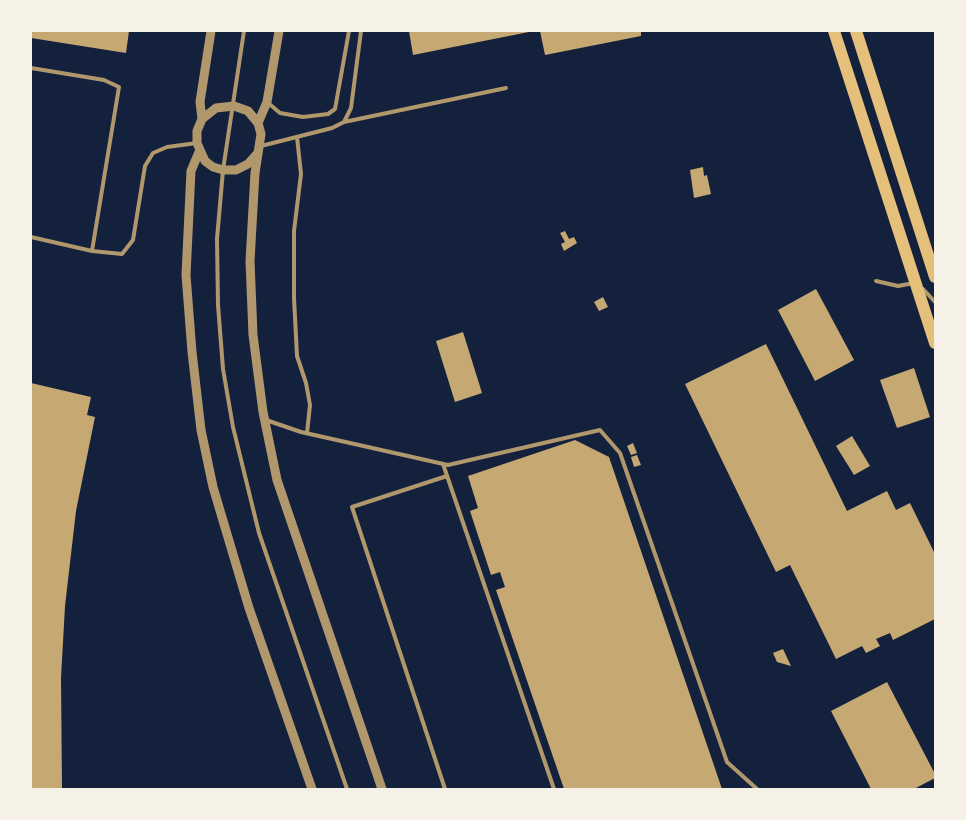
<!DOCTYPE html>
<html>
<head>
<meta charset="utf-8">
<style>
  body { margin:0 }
  #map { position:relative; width:966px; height:820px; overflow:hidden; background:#14213d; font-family:"Roboto Condensed",sans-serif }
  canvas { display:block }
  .frame { position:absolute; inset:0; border:32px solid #f6f1e7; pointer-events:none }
</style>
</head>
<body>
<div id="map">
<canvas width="966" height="820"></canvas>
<div class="frame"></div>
</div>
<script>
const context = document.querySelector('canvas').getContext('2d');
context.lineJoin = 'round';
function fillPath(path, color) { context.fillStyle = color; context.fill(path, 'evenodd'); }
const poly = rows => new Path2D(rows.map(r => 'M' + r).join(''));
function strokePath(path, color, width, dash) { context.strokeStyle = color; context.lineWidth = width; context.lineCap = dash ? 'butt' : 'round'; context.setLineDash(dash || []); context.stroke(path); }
const building = poly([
  [31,31,129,31,126,53,31,38],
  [409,31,529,31,529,32,413,55],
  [540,31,641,31,641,36,545,55],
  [703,167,704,176,707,175,711,194,694,198,690,170],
  [565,231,569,239,574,237,577,243,564,251,561,244,565,242,560,233],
  [816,289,854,360,815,381,778,310],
  [603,297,608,307,599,311,594,302],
  [463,332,482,393,455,402,436,341],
  [766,344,847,511,887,491,896,510,910,503,935,554,935,619,893,640,890,633,876,639,880,646,866,653,862,646,836,659,790,565,776,572,685,384],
  [914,368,930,417,897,428,880,380],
  [31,383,91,397,87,415,95,417,76,511,65,606,61,678,62,789,31,789],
  [852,436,870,466,854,475,836,446],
  [575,440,609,457,722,789,564,789,496,590,505,587,500,572,491,575,470,511,478,508,468,476],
  [633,443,637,453,631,455,627,446],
  [637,455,641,465,634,467,631,457],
  [783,649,791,666,777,662,773,653],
  [887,682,935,774,935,778,914,789,871,789,831,711]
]);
const service = poly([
  [244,31,223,170,217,239,218,305,223,369,233,427,259,533,347,789],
  [31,68,104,80,119,87,92,251],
  [267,102,280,113,303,117,328,114,335,109,349,31],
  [344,122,506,88],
  [297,137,301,174,294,231,294,298,297,356,306,383,310,405,307,433],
  [261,146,332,128,344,122,351,108,361,31],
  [31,237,92,251,122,254,133,240,145,166,153,153,167,147,197,143],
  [876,281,898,286,914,283],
  [923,289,935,302],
  [266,420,301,432,448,465,600,430,620,453,727,762,757,789],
  [443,464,554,789],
  [445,789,352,507,447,476]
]);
const tertiary = poly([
  [202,119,200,102,211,31],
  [258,123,267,102,279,31],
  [199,152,191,171,186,275,192,352,201,430,213,487,249,608,312,789],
  [257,154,248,164,236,170,223,170,213,167,205,161,197,143,197,131,202,119,216,108,234,106,248,111,258,123,261,134,255,173,250,261,253,335,263,412,277,480,382,789]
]);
const primary = poly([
  [834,31,935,343],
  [856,31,935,277]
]);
fillPath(building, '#c6a872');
strokePath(service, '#b1986c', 4);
strokePath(tertiary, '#b1986c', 9);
strokePath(primary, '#e5c07b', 12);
</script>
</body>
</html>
